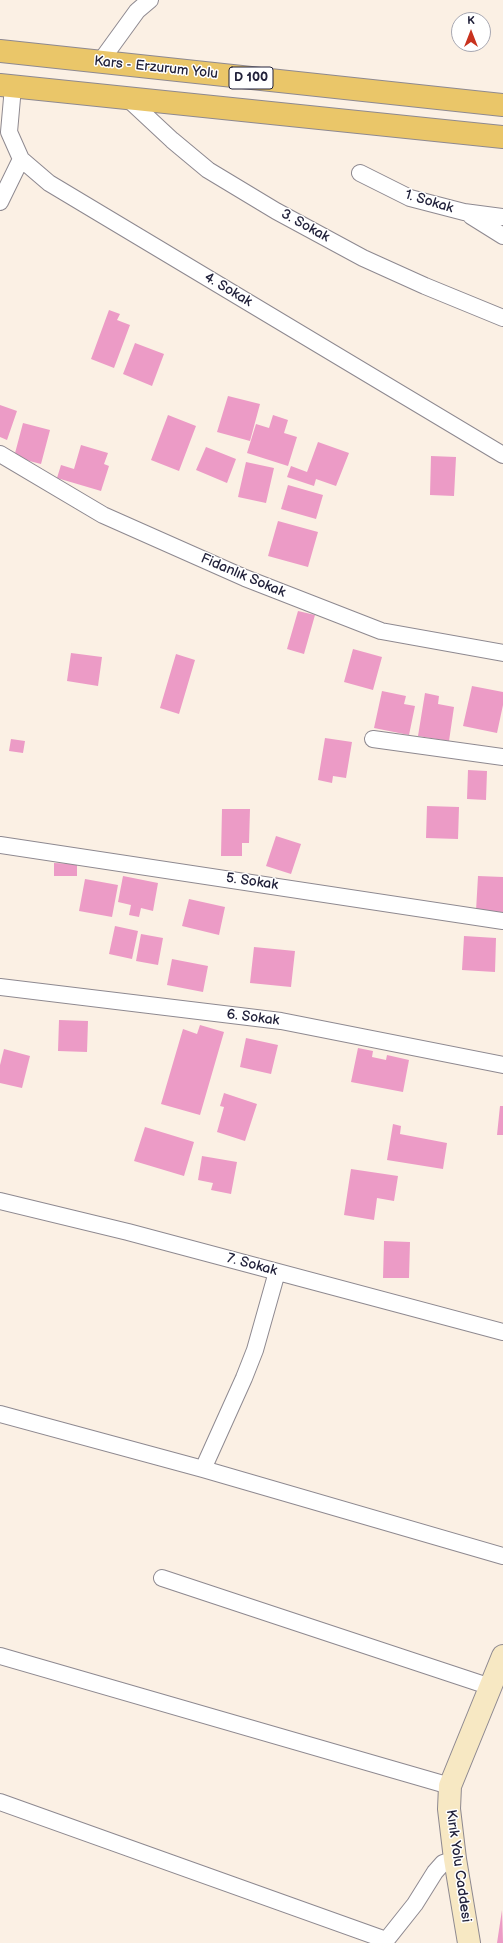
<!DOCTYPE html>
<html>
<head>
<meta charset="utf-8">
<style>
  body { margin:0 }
  #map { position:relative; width:503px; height:1943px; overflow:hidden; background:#fbf0e4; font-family:"Balsamiq Sans",sans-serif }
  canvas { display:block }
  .north { position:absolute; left:451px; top:12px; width:40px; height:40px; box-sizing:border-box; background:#fff; border:1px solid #a7a7b1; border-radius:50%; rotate:0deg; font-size:11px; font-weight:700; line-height:16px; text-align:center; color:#22223b }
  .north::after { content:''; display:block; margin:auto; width:14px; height:18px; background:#c8321e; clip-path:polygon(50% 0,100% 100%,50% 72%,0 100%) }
</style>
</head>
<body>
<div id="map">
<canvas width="503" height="1943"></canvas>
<div class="north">K</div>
</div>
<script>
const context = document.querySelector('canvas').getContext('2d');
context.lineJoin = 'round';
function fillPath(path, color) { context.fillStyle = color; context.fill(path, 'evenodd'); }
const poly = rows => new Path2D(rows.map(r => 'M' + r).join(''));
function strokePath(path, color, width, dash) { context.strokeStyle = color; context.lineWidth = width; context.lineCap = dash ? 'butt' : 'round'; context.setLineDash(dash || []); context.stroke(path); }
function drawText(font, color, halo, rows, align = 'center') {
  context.font = font + ' "Balsamiq Sans",sans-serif'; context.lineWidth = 3; context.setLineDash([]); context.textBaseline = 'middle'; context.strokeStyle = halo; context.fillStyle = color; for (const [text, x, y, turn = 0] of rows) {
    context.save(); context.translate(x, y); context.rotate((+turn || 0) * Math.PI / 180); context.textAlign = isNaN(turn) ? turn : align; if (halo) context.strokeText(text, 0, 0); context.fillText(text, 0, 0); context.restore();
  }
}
const building = poly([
  [109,310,120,314,117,320,130,325,114,368,91,359],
  [135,343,164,354,152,386,123,374],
  [228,396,260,404,250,441,217,432],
  [0,405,17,411,7,440,0,437],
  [168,415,196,426,179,471,151,460],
  [273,415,288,420,284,433,297,437,288,466,247,453,256,424,269,428],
  [23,423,50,430,41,464,14,457],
  [318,442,349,453,336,486,316,479,314,486,287,477,291,466,307,472],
  [81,445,108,453,104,464,109,466,101,491,57,478,61,465,74,469],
  [206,447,236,459,227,483,196,470],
  [431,456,456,457,454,496,430,495],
  [246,462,274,468,266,503,238,497],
  [288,485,323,495,316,519,281,509],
  [278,521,318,532,308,567,268,556],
  [298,611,315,615,304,654,287,649],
  [353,649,382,657,373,690,344,682],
  [71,653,102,657,98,686,67,681],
  [176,654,195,660,179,714,160,708],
  [472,686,503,692,503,705,497,733,463,726],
  [382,691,406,696,404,704,415,706,409,735,374,728],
  [425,693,439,696,438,704,454,707,449,741,418,736],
  [325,738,352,742,346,778,333,776,332,783,318,780],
  [11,739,25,741,23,753,9,751],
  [468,770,487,771,486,800,467,799],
  [427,806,459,807,458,839,426,838],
  [222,809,250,809,249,843,242,843,242,856,221,856],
  [276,836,301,844,291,874,266,866],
  [54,863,77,864,77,876,54,876],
  [123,876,158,883,153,911,141,908,139,917,129,915,131,905,118,902],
  [478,876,503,877,503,912,476,911],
  [85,879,118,885,112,917,79,911],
  [189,899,225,907,219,935,182,926],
  [115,926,138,931,132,959,109,954],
  [141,934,163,938,158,965,136,961],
  [464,936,496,938,495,972,462,970],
  [254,947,295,951,291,987,250,983],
  [172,959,208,966,203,992,167,985],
  [59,1020,88,1021,87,1052,58,1051],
  [200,1025,224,1032,200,1115,161,1104,183,1029,197,1034],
  [246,1038,278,1045,271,1074,240,1067],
  [358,1048,373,1051,372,1057,386,1060,387,1055,409,1060,403,1092,351,1082],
  [4,1049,30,1056,22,1088,0,1083,0,1065],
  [224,1093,257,1104,245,1141,217,1132,224,1107,220,1106],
  [500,1106,503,1106,503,1135,497,1135],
  [393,1124,401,1126,400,1134,447,1143,443,1169,387,1160],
  [145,1127,194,1142,184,1176,134,1161],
  [202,1156,237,1162,231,1194,211,1190,213,1183,198,1180],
  [351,1169,398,1176,394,1201,377,1198,374,1220,344,1215],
  [384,1241,410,1242,409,1278,383,1278],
  [502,1910,503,1943,497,1943]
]);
const street = poly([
  [100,62,137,11,150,0],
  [13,87,9,132,21,159,49,183,503,455],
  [128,99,172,140,208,170,276,211,363,258,425,286,503,318],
  [360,173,410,198,464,212,503,217],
  [0,202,21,159],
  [471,216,503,236],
  [0,454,103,515,245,578,381,631,503,653],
  [373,739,503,757],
  [0,845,503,921],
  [0,987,281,1021,503,1065],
  [0,1201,128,1232,503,1332],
  [0,1414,203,1469,503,1556],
  [203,1469,244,1378,255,1350,277,1272],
  [162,1578,491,1687],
  [0,1656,450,1786],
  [0,1802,386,1940],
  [384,1943,415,1904,435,1872,443,1863,455,1859]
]);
const secondary = poly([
  [469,1943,455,1859,449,1809,450,1786,503,1656]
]);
const highway = poly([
  [0,51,503,105],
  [0,85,503,137]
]);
const shields = [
  [251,78,44]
];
const shieldNames = [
  ["D 100",251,78]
];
const streetNames = [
  ["Kars - Erzurum Yolu",156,68,6],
  ["1. Sokak",429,202,17],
  ["3. Sokak",305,226,29],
  ["4. Sokak",228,290,31],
  ["Fidanlık Sokak",243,576,23],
  ["5. Sokak",252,882,8],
  ["6. Sokak",253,1018,7],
  ["7. Sokak",252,1265,15],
  ["Kırık Yolu Caddesi",458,1866,82]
];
fillPath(building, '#ec9bc6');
strokePath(street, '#8e8990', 18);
strokePath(secondary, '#8e8990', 24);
strokePath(highway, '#8e8990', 24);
strokePath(street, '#fff', 16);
strokePath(secondary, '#f7e8c3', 22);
strokePath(highway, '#eac669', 22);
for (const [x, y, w] of shields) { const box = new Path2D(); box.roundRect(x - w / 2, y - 11, w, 22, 3); context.fillStyle = '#fff'; context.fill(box); strokePath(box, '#22223b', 1); }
drawText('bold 13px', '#22223b', null, shieldNames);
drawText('14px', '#22223b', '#fff', streetNames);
</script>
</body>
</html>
